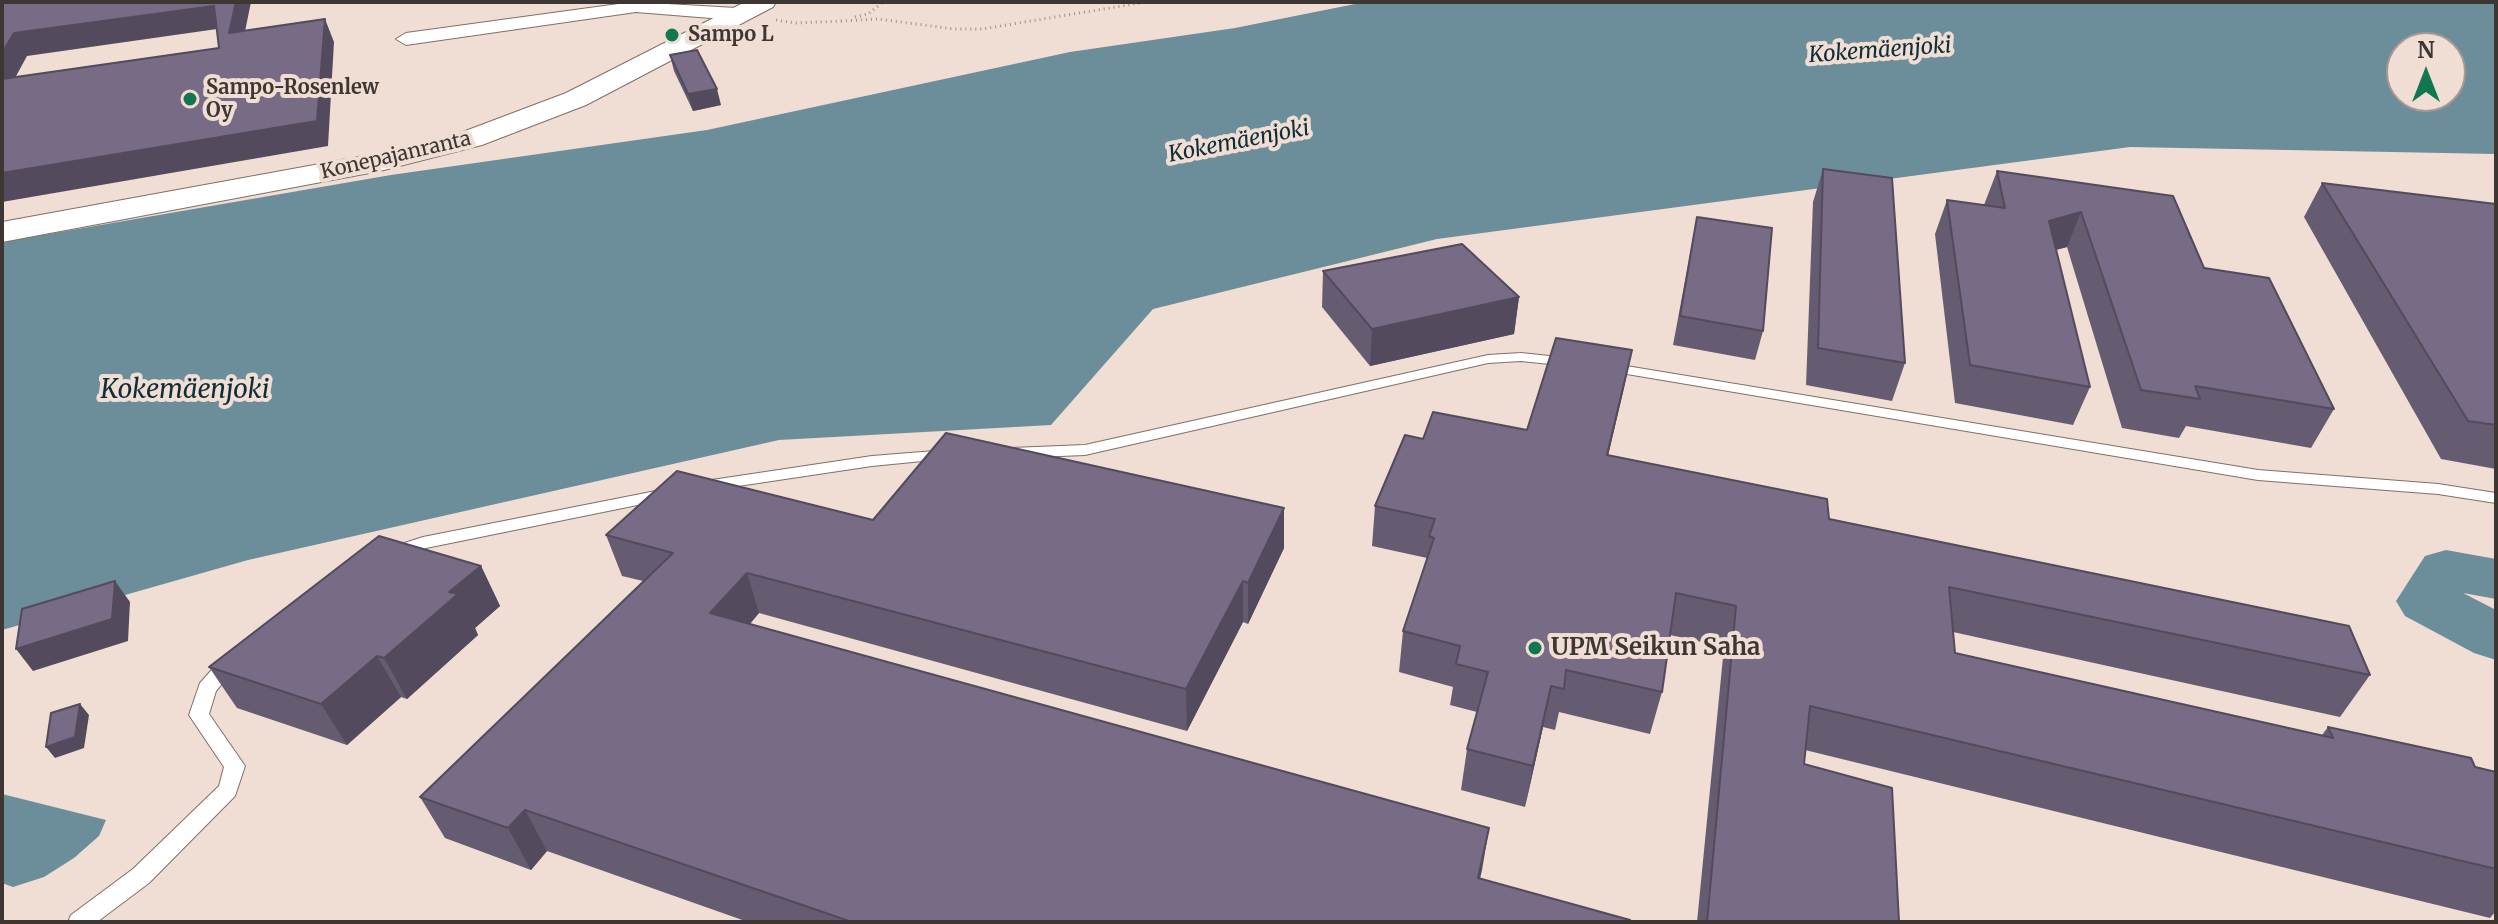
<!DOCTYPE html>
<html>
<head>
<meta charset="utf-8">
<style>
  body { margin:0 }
  #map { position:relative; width:2498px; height:924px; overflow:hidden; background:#f0ddd3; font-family:Merriweather,serif }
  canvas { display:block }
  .frame { position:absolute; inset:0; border:4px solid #3d3632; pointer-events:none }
  .north { position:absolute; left:2386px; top:32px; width:80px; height:80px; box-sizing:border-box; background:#f0ddd3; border:2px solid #a89a93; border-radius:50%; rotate:0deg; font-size:22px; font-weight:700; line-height:32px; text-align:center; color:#3d3632 }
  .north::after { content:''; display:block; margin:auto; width:28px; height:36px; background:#107750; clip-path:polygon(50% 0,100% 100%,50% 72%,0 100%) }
</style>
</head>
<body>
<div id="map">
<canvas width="2498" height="924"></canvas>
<div class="frame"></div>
<div class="north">N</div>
</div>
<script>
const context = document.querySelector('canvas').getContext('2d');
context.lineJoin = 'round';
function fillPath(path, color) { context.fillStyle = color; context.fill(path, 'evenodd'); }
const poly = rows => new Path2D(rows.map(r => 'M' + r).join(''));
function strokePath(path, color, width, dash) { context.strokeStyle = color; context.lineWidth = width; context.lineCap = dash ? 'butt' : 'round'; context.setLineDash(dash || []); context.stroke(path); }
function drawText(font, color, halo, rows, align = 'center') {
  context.font = font + ' Merriweather,serif'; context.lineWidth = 8; context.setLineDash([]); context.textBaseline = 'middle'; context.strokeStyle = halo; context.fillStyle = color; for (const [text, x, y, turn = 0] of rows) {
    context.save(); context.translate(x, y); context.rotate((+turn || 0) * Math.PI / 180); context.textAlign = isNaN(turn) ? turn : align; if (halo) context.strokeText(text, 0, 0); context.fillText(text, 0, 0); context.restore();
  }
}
const water = poly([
  [1365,2,2496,2,2496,154,2130,147,1437,239,1153,309,1051,425,779,440,248,560,2,630,2,242,391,175,707,130,1070,52,1235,28],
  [2402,48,2450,48,2450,96,2402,96],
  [2,794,106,820,99,836,74,858,44,877,13,887,2,883]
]);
const river = poly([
  [2446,550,2496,559,2496,599,2463,593,2496,610,2496,660,2474,653,2405,616,2396,601,2425,556,2446,550]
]);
const path = poly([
  [855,17,868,14,883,2],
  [776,20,795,23,842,21],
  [841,21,878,19,954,29,982,29,1146,2]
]);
const service = poly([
  [1521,353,1569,358,1576,362,1569,366,1521,361,1488,363,1085,455,1011,458,1003,453,1011,448,1085,445,1488,355,1521,353],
  [1608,363,2258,470,2438,484,2496,493,2496,503,2438,494,2258,480,1603,370,1601,367,1603,364,1608,363],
  [947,450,953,452,955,455,953,458,872,466,705,491,697,486,705,481,872,456,947,450],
  [666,489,672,490,674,494,672,498,426,548,392,559,386,557,383,553,386,549,423,537,666,489],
  [231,654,238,656,241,661,216,691,209,714,245,766,235,796,149,883,97,922,68,922,71,915,133,869,219,786,224,767,189,715,200,683,224,656,231,654]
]);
const minor = poly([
  [633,2,736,8,745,14,736,20,636,12,406,45,396,39,406,33,633,2]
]);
const secondary = poly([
  [745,2,776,2,773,7,586,105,482,145,380,171,2,242,2,222,380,153,460,133,566,93,745,2]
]);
const wall = poly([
  [670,55,721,105,693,111,674,71],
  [1823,169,1905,363,1892,401,1806,385,1813,202],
  [1997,171,2204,268,2334,409,2311,448,2186,426,2179,438,2122,428,2067,247,2056,250,2090,387,2073,425,1955,403,1935,234,1947,200,1984,205],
  [2322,183,2496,204,2496,469,2441,459,2304,217],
  [1697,217,1763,331,1755,360,1673,345],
  [1323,271,1519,297,1514,334,1370,366,1322,307],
  [1632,350,1608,455,2370,675,2340,717,1953,632,1955,653,2322,735,2328,727,2496,772,2496,911,2490,918,1805,750,1804,764,1899,922,1697,922,1724,647,1670,635,1662,692,1650,734,1559,712,1555,730,1543,727,1525,807,1461,790,1467,749,1477,712,1450,705,1453,687,1399,672,1403,631,1427,558,1372,546,1375,506,1423,439,1527,430],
  [1284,508,1284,548,1248,624,1243,622,1187,731,759,613,750,624,1480,879,1630,922,748,922,547,851,531,870,445,838,420,797,643,581,622,576,606,535,873,520],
  [481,566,500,606,475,628,478,635,407,699,401,697,347,745,237,708,209,667]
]);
const shadedWall = poly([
  [236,2,251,2,240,56,229,33],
  [214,6,224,28,27,56,2,102,2,53,14,33],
  [325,19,334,42,328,146,2,202,2,173],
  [717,89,721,105,693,111,688,94],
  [2081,212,2067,247,2034,255,2049,221],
  [1519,297,1514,334,1370,366,1372,329],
  [1632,350,1624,388,1599,494,1607,455],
  [1284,508,1284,548,1248,624,1248,583],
  [481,566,500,606,475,628,478,635,407,699,384,658,449,592],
  [747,573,759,613,724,653,710,613],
  [115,581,130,602,128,641,33,671,16,649],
  [1243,581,1243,622,1187,731,1186,689],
  [377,656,401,697,347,745,321,704],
  [1551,686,1543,727,1525,807,1533,766],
  [80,704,89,715,84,748,55,758,46,747],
  [525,810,547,851,531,870,508,828],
  [1489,828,1482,870,1471,919,1478,878]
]);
const building = poly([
  [2,2,236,2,229,33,325,19,317,121,2,173,2,79,219,48,214,6,14,33,2,53,2,2],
  [697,50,717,89,688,94,670,55,697,50],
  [1823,169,1892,178,1905,363,1818,348,1823,169],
  [1997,171,2173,196,2204,268,2269,278,2334,409,2195,386,2200,399,2141,390,2081,212,2049,221,2090,387,1970,365,1947,200,2005,208,1997,171],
  [2322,183,2496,204,2496,425,2468,421,2322,183],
  [1697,217,1772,228,1763,331,1680,316,1697,217],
  [1462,244,1519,297,1372,329,1323,271,1462,244],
  [1556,338,1632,350,1607,455,1827,499,1829,519,2349,626,2370,675,1949,587,1955,653,2333,738,2328,727,2471,758,2475,767,2496,772,2496,869,1810,706,1804,764,1892,788,1899,922,1707,922,1736,606,1676,593,1662,692,1566,670,1564,689,1551,686,1533,766,1467,749,1488,672,1456,664,1460,646,1403,631,1434,538,1429,536,1435,519,1375,506,1405,435,1423,439,1433,412,1527,430,1556,338],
  [946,433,1284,508,1248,583,1243,581,1186,689,747,573,710,613,1489,828,1478,878,1630,920,1630,922,852,922,525,810,508,828,420,797,673,553,606,535,677,471,873,520,946,433],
  [379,536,481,566,449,592,458,594,384,658,377,656,321,704,209,667,379,536],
  [115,581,112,619,16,649,22,609,115,581],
  [80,704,75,737,46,747,51,713,80,704]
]);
const markers = [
  [672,35,8,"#107750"],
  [190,99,8,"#107750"],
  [1535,648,8,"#107750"]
];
const farPoinames = [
  ["Sampo L",688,35],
  ["Sampo-Rosenlew",206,88],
  ["Oy",206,111]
];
const farStreetnames = [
  ["Konepajanranta",396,156,-13]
];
const farWaternames = [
  ["Kokemäenjoki",1880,51,-4],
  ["Kokemäenjoki",1239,142,-11]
];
const poiNames = [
  ["UPM Seikun Saha",1551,648]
];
const waterNames = [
  ["Kokemäenjoki",185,391]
];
fillPath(water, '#6c8d9a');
fillPath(river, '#6c8d9a');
strokePath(service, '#807067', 2);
strokePath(minor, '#807067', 2);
strokePath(secondary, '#807067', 2);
strokePath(path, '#9f928a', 3, [1, 4]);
fillPath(service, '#fff');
fillPath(minor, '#fff');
fillPath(secondary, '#fff');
fillPath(wall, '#665c72');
fillPath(shadedWall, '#534b5d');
fillPath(building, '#776b85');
strokePath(building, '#534b5d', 2);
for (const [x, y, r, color] of markers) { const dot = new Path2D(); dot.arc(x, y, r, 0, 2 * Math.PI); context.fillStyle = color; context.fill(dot); strokePath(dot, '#f0ddd3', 3); }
drawText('bold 20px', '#3d3632', '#f0ddd3', farPoinames, 'left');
drawText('20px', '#3d3632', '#f0ddd3', farStreetnames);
drawText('italic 22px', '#0e2f3a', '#f0ddd3', farWaternames);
drawText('bold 24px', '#3d3632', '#f0ddd3', poiNames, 'left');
drawText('italic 26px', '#0e2f3a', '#f0ddd3', waterNames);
</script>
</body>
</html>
